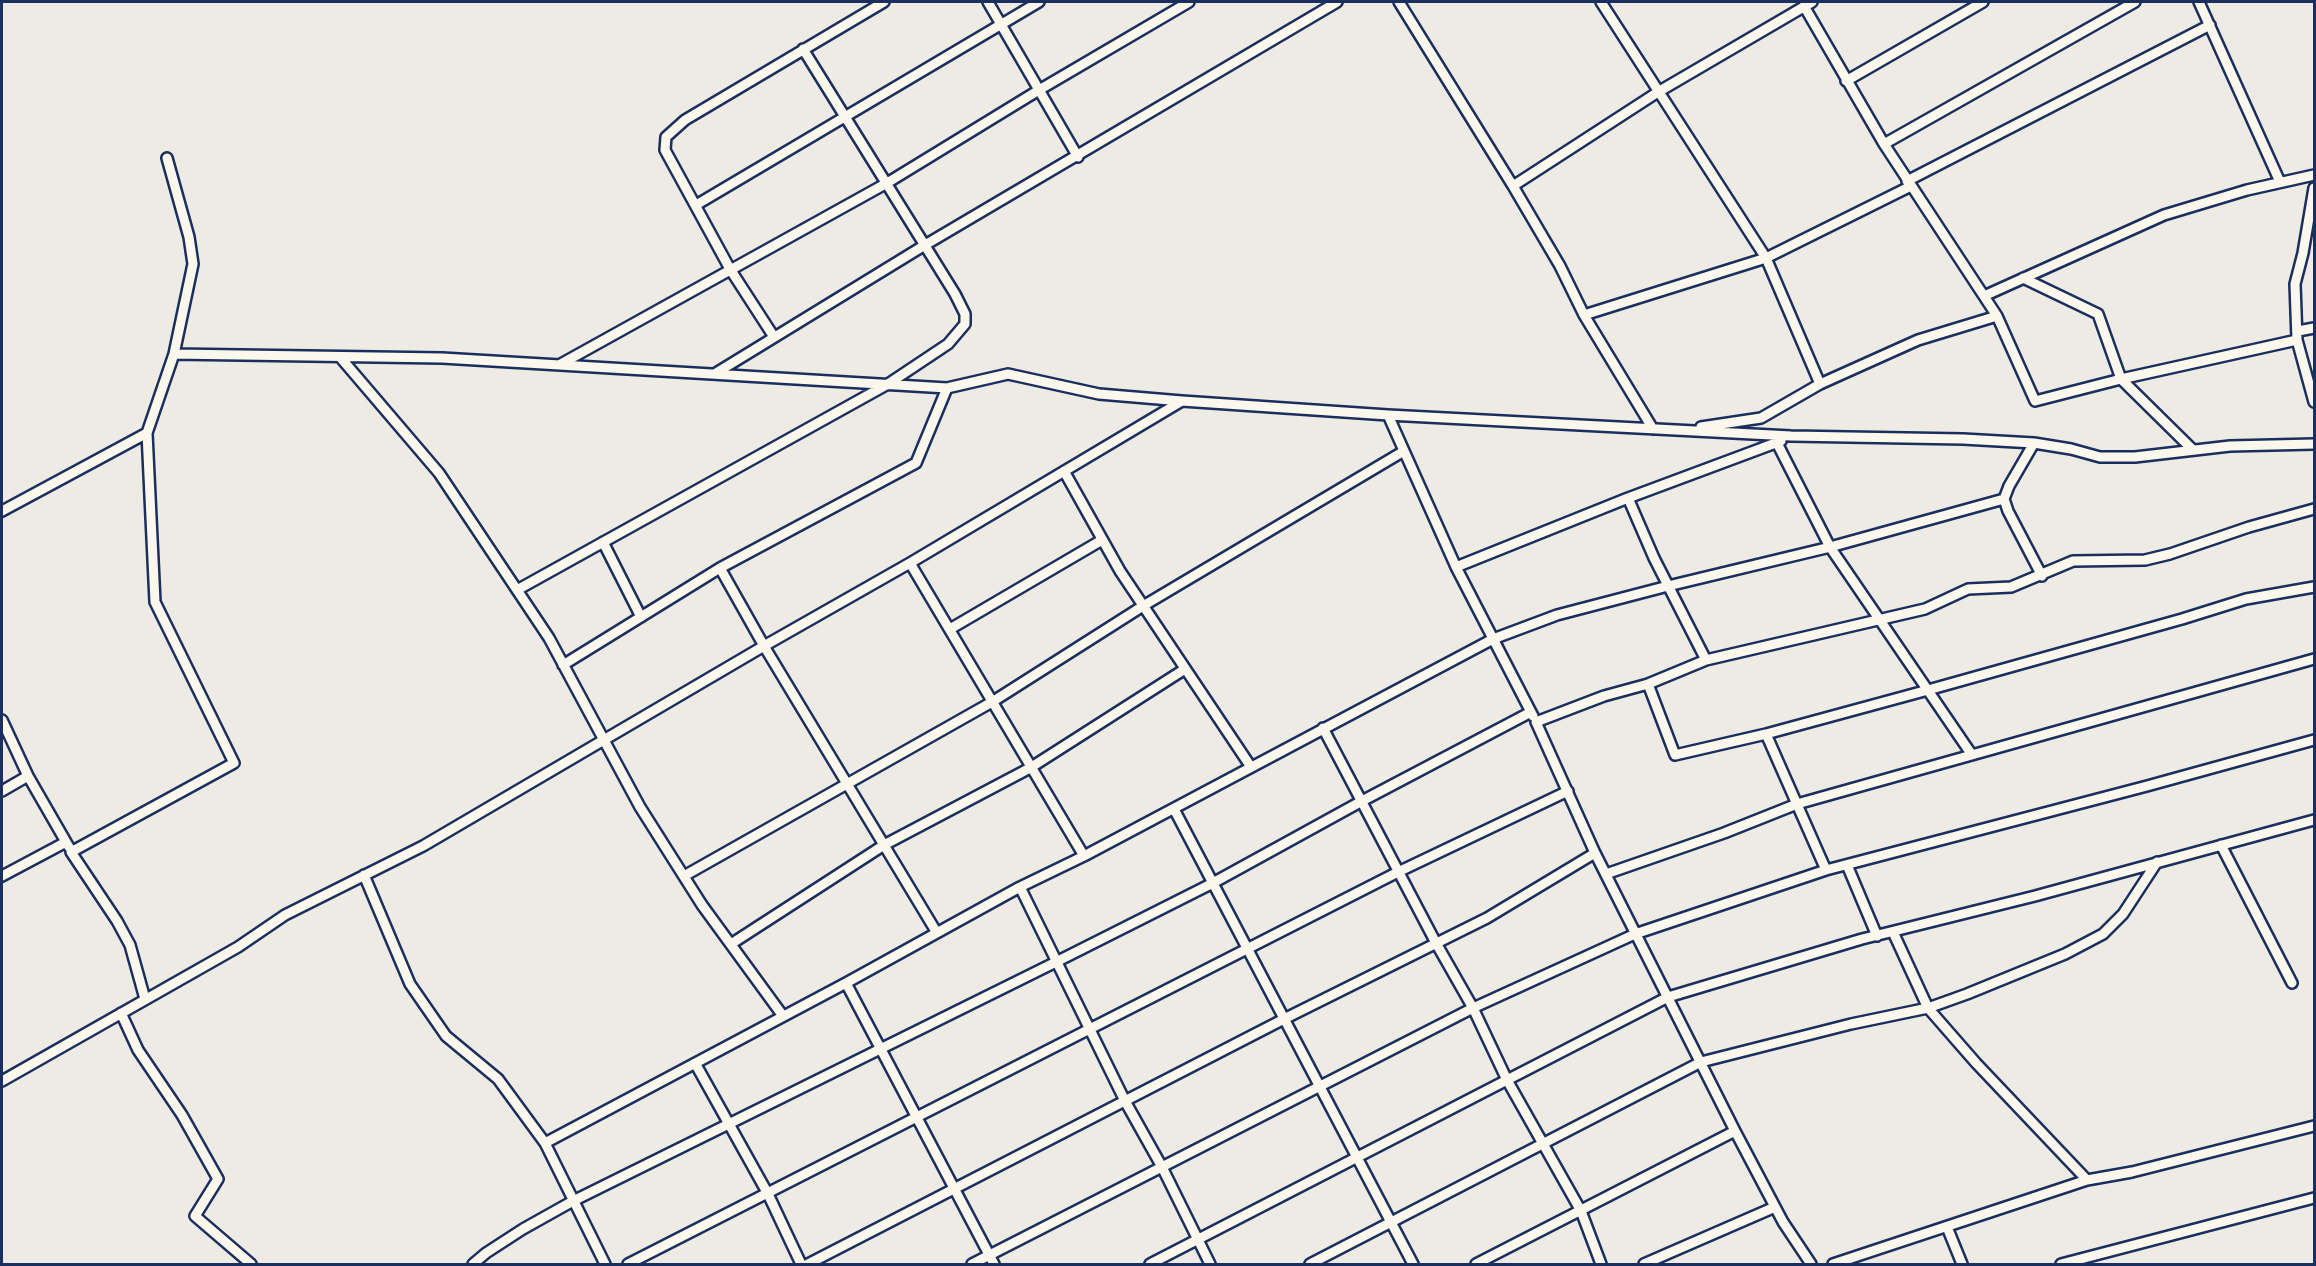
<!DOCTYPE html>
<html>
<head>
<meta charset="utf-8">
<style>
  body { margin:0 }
  #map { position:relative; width:2316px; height:1266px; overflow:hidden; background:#eeebe4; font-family:"Balsamiq Sans",sans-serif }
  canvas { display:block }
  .frame { position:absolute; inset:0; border:3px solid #1b2f5e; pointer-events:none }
</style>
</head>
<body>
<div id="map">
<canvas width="2316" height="1266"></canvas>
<div class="frame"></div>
</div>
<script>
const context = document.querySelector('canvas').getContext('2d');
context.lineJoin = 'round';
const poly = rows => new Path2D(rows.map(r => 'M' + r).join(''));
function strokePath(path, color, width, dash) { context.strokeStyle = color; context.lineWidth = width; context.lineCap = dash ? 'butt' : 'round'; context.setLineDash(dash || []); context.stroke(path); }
const street = poly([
  [988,2,1078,157],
  [1399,2,1513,186,1560,266,1584,315,1653,429],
  [1601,2,1766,258,1820,384],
  [2199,2,2280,182],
  [1804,6,1884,144,1997,316,2035,401,2121,379,2193,450],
  [1846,81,1983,2],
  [1884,144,2135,2],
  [1907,181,2210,25],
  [1513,186,1658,92,1812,2],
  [2314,188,2303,253,2295,284,2297,340,2314,402],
  [696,205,1039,2],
  [2023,278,2098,314,2121,379,2297,340],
  [1984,296,2164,215,2247,190,2314,175],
  [1584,315,1766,258,1911,186],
  [2298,331,2314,328],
  [774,337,730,269,665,150,666,137,685,120,884,2],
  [174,354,442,358,947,388,1008,374,1099,394,1182,401,1388,415,1791,436,1963,439,2034,443,2071,449,2100,457,2135,457,2230,446,2314,444],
  [340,357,439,473,549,638,640,807,702,905,783,1016],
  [559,365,887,183,1039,90,1189,2],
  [716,373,925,245,1337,2],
  [1388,415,1456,567,1533,716],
  [1701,427,1761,418,1820,384,1918,340,1997,316],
  [1777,443,1830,547,1972,755],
  [2034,443,2009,486,2004,499,2008,511,2042,576],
  [1064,471,1120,571,1251,767],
  [1628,498,1654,558,1706,660],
  [2,511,147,433],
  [603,542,641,617],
  [910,563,1084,856],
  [1456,567,1628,498,1781,441],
  [720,568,764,646,937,933],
  [517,590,888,384,948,344,965,324,965,314,955,294,803,49],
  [950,629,1102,540],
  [563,665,720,568,916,463,947,388],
  [1648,684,1675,755,1766,734,1928,690,2182,619,2246,599,2314,587],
  [2,720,28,776,66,842],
  [1323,728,1436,943,1473,1008,1507,1080,1581,1211,1601,1264],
  [1766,734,1826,870],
  [2,791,28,776],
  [1174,809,1413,1264],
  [2221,845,2292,983],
  [1847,865,1877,936],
  [1606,874,1724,833,1797,804,2314,659],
  [364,875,410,984,446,1036,498,1079,545,1143,605,1264],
  [2,876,66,842,69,847],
  [684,876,992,702,1143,606,1404,451],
  [1020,887,1125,1101,1162,1167,1210,1264],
  [1893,932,1928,1008,1976,1063,2087,1180],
  [731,944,884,845,1030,768,1185,669],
  [846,983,994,1264],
  [145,999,130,945,117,921,71,852,234,763,155,602,147,433,174,354,193,264,189,237,167,158],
  [121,1013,138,1050,182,1115,218,1179,195,1216,251,1264],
  [695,1063,768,1194,801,1264],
  [2,1081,238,947,285,915,423,846,764,646,910,563,1182,401],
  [545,1143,846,983,1020,887,1084,856,1493,639,1557,615,1668,586,1830,547,2004,499],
  [1947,1227,1962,1264],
  [473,1264,486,1253,523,1229,573,1201,1056,962,1211,884,1362,801,1531,712],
  [628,1264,1398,872,1568,791],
  [808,1264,1284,1019,1487,918,1595,853],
  [972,1264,1473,1008,1635,934,1826,870,2147,786,2314,740],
  [1150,1264,1668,997,1862,939,2035,896,2314,820],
  [1310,1264,1701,1062,1851,1024,1928,1008,1967,994,2065,954,2103,934,2123,914,2157,862],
  [1476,1264,1735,1131],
  [1644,1264,1775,1207],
  [1811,1264,1783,1222,1735,1131,1595,853,1536,722,1604,696,1648,684,1706,660,1925,609,1968,589,2011,587,2073,561,2145,560,2170,554,2249,527,2314,509],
  [1833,1264,2087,1180,2132,1172,2314,1126],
  [2061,1264,2314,1198]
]);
strokePath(street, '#1b2f5e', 14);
strokePath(street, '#fbf7ec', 9);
</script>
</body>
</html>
